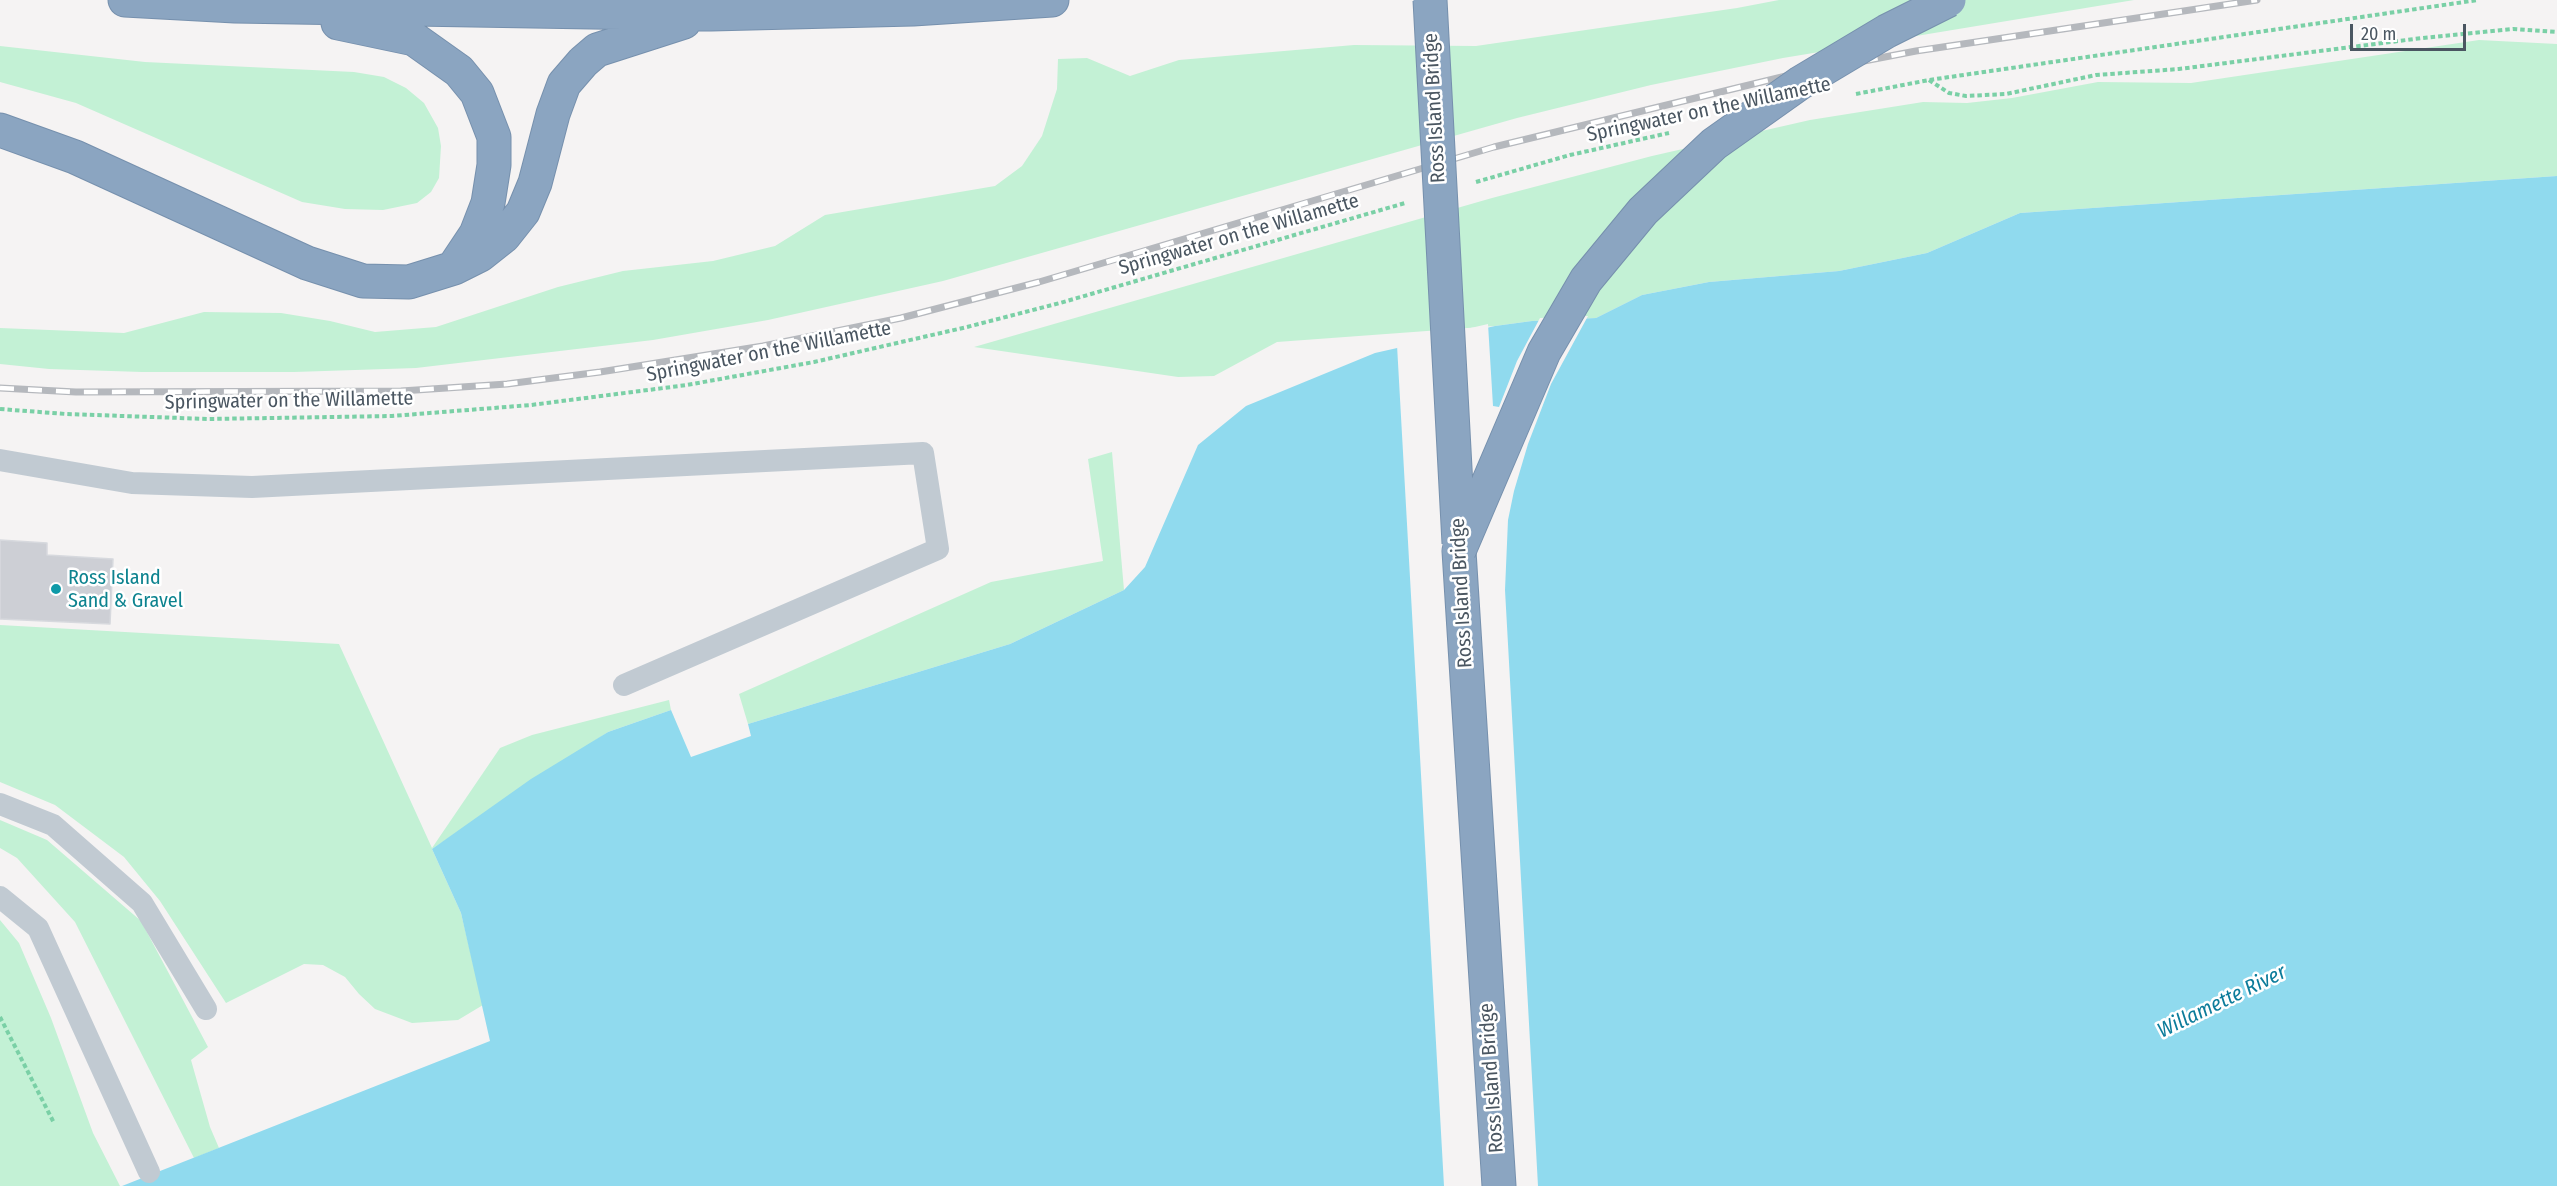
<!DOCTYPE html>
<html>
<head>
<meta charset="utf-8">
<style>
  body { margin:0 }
  #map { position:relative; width:2557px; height:1186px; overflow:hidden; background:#f5f3f3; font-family:"Fira Sans Condensed",sans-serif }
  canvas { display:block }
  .scale { position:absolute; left:2350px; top:24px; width:116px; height:27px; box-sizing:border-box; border:3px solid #4a5661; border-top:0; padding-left:8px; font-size:18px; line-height:21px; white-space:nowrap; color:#4a5661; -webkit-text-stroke:4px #fff; paint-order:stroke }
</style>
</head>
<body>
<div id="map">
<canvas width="2557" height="1186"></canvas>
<div class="scale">20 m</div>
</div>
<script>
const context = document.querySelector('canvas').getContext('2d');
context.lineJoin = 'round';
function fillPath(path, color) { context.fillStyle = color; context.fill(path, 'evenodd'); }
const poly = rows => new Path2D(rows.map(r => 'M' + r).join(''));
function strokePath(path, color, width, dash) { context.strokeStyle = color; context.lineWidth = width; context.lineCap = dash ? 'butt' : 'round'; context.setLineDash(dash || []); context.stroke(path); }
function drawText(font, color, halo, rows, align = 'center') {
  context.font = font + ' "Fira Sans Condensed",sans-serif'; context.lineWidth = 5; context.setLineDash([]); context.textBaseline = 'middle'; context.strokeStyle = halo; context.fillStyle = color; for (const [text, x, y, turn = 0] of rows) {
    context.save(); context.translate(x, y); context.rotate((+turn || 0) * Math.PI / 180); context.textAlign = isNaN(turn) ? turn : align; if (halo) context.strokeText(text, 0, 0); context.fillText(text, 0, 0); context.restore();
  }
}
const green = poly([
  [1779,0,2134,0,1783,58,1651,85,1517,118,943,281,768,320,653,340,416,368,294,372,142,372,49,369,0,364,0,328,124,333,204,312,281,313,330,321,375,332,436,327,558,287,623,271,713,261,775,246,825,215,995,186,1022,166,1042,136,1057,89,1058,59,1087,58,1130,76,1179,60,1354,45,1476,46,1737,8],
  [2479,40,2557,44,2557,176,2020,213,1927,253,1839,271,1709,282,1642,295,1596,318,1532,321,1495,326,1277,342,1214,376,1178,377,974,347,1492,198,1652,156,1810,120,1923,102,1967,103,2012,98,2098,82,2191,83],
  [0,46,145,62,354,72,384,77,406,88,424,103,438,128,441,146,439,178,431,192,417,203,383,210,345,209,302,202,76,103,0,82],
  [1112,452,1124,590,1010,644,748,724,739,694,991,582,1103,561,1088,459],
  [0,625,339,644,432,848,500,748,532,735,669,700,671,710,608,732,432,849,461,913,483,1005,458,1020,412,1023,375,1009,359,994,345,977,323,965,304,964,226,1003,160,901,124,857,55,805,0,782],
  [0,820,47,840,141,921,208,1047,191,1060,210,1127,219,1148,194,1158,75,922,17,858,0,848],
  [0,920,19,943,51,1018,93,1133,120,1186,0,1186]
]);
const water = poly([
  [2557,176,2557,1186,122,1186,490,1041,461,913,432,849,531,779,608,732,671,710,691,757,751,736,748,724,1010,644,1124,590,1145,567,1198,445,1246,406,1375,353,1495,326,1532,321,1596,318,1642,295,1709,282,1839,271,1927,253,2020,213]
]);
const pier = poly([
  [1588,316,1551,384,1528,444,1514,491,1508,520,1505,590,1538,1186,1444,1186,1397,345,1488,324,1493,406,1499,407,1517,361,1540,318]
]);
const building = poly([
  [0,540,47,543,47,555,113,559,110,624,0,619,0,540]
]);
const path = poly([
  [1929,80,1949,93,1966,96,2006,94,2096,75,2179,69,2422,38,2513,29,2557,32],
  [1856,94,1929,80,2478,0],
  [1476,182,1570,155,1669,133],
  [0,409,66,414,209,419,392,416,531,405,687,385,814,362,967,327,1060,303,1405,203],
  [0,1017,54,1123]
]);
const lane = poly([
  [0,460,132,483,252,487,923,453,938,549,624,685],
  [0,804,53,825,142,903,206,1009],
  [0,897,38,928,149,1172]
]);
const highway = poly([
  [125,0,235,6,711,14,913,9,1052,0],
  [338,23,414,39,459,71,477,93,494,137,494,165,488,203,476,234,456,264],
  [0,130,75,157,307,263,363,281,409,282,454,268,480,255,504,236,523,212,535,183,553,114,564,84,583,62,597,50,684,22],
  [1459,551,1499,1186]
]);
const rail = poly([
  [0,388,76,392,401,391,507,384,600,372,763,346,901,318,1039,282,1494,147,1786,76,1916,51,2257,0]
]);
const highwayBridge = poly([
  [1430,0,1459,543],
  [1459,551,1544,352,1586,280,1643,211,1714,144,1800,83,1887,31,1949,0]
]);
const markers = [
  [56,589,6,"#0f9aa8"]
];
const streetNames = [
  ["Ross Island Bridge",1435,108,-93],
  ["Springwater on the Willamette",1709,110,-12],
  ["Springwater on the Willamette",1239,235,-16],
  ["Springwater on the Willamette",769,352,-11],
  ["Springwater on the Willamette",289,401,-1],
  ["Ross Island Bridge",1462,593,-93],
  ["Ross Island Bridge",1492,1078,-94]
];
const cultureNames = [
  ["Ross Island",68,578],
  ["Sand & Gravel",68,601]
];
const waterNames = [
  ["Willamette River",2222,1002,-26]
];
fillPath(green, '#c3f1d5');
fillPath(water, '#90daee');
fillPath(pier, '#f5f3f3');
fillPath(building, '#cdcfd5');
strokePath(building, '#d7d9de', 1.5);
strokePath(highway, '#7690ad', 35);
strokePath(path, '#7ad0a6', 4, [4.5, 3]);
strokePath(lane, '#c1cad2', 22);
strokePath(highway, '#8ba5c1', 33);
strokePath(rail, '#b5b8bd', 7);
strokePath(rail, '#fff', 4.5, [14]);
strokePath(highwayBridge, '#7690ad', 35, []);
strokePath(highwayBridge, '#8ba5c1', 33);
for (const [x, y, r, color] of markers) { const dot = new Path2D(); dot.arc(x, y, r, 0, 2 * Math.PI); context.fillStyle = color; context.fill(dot); strokePath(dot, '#fff', 2); }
drawText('20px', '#4a5661', '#fff', streetNames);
drawText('20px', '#0d838f', '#fff', cultureNames, 'left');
drawText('italic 21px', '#0c7c9b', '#fff', waterNames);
</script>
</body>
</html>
